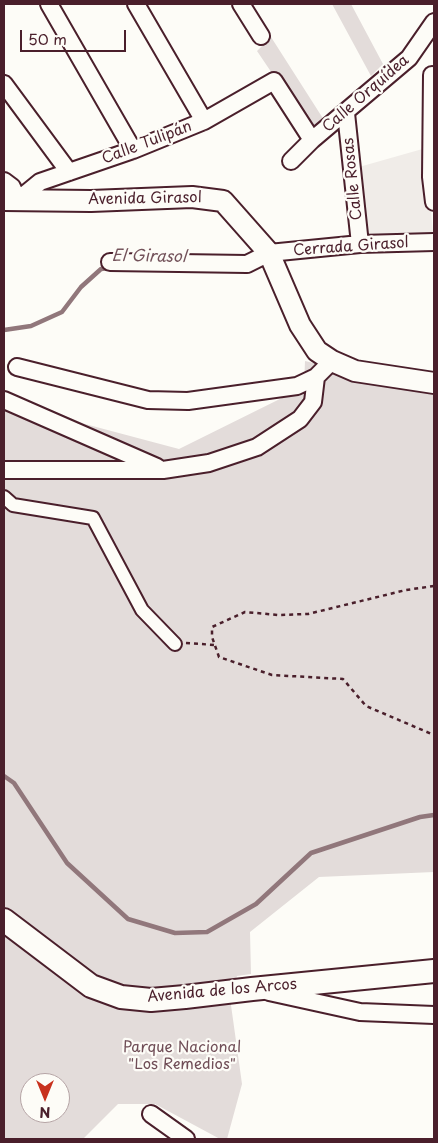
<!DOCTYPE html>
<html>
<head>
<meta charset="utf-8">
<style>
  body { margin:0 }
  #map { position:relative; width:438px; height:1143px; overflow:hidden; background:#fdfcf7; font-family:"Playpen Sans",sans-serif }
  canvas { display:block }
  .frame { position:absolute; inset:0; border:5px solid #4a1f2b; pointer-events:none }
  .north { position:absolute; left:20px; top:1073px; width:50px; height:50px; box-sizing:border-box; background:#fdfcf7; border:1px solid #b5a4a5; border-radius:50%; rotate:180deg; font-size:14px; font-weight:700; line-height:20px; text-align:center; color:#4a1f2b }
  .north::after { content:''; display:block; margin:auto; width:18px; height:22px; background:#c8321e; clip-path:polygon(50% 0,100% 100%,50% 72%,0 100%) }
  .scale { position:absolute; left:20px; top:30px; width:106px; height:22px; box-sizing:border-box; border:2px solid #4a1f2b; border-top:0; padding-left:6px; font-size:15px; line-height:18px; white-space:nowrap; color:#4a1f2b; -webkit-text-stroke:4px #fdfcf7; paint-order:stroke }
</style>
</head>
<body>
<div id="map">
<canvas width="438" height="1143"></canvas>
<div class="frame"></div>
<div class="north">N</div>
<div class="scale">50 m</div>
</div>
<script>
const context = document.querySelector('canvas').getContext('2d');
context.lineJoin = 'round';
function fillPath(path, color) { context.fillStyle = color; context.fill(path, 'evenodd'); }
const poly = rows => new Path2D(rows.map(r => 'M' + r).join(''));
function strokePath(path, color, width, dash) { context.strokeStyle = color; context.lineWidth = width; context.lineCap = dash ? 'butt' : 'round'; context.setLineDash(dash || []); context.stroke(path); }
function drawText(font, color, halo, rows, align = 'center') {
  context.font = font + ' "Playpen Sans",sans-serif'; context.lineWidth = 4.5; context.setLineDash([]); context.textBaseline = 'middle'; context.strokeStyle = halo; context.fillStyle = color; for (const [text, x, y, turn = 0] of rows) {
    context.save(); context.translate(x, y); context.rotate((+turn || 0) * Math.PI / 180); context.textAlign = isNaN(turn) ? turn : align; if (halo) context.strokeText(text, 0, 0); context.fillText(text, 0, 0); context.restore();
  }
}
const built = poly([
  [426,148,433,234,367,238,359,167]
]);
const green = poly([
  [332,4,351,4,383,64,371,76],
  [271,37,324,120,311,131,257,51],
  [305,361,378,378,434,387,434,872,319,877,250,932,251,974,237,976,230,998,242,1084,227,1139,220,1139,155,1104,118,1104,83,1139,4,1139,4,391,85,424,179,449,304,387],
  [30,1083,60,1083,60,1113,30,1113]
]);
const stream = poly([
  [4,330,31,326,62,312,81,287,101,269,110,268],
  [4,776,14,783,67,863,128,919,175,933,207,932,256,904,311,853,420,817,434,815]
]);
const path = poly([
  [434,586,406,590,308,614,278,615,245,612,212,627,212,637,219,657,272,675,343,679,366,706,434,735],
  [186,643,215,645]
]);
const pedestrian = poly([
  [4,497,13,505,93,518,142,610,175,644]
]);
const minor = poly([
  [49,4,133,150],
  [136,4,204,121],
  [241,4,261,36],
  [432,75,431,177,434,202],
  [4,84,69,172],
  [346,113,360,244],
  [291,161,312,140,409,58,434,22],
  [4,181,12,187,18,200,40,182,133,150,204,121,274,81,312,140],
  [110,262,247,264,269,253,360,244,434,242],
  [17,367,148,400,188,401,297,386,316,377,332,361],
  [4,400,157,467],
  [4,470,163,470,209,463,257,447,300,419,313,402,316,377],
  [269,992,360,1012,434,1015],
  [151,1114,186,1139]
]);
const tertiary = poly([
  [4,200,91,201,192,197,223,201,269,253,300,325,317,351,332,361,355,371,434,383]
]);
const secondary = poly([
  [4,920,91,986,121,997,151,1000,185,997,252,989,434,971]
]);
const streetNames = [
  ["Calle Orquídea",366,94,-41],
  ["Calle Tulipán",147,143,-21],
  ["Calle Rosas",353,179,-96],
  ["Avenida Girasol",145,199,-1],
  ["Cerrada Girasol",351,247,-4],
  ["Avenida de los Arcos",222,991,-5]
];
const parkNames = [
  ["Parque Nacional",182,1048],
  ["\"Los Remedios\"",182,1065]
];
const waterNames = [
  ["El Girasol",149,257,1]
];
fillPath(built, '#f0ece8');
fillPath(green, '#e3dcda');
strokePath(stream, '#91777b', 4.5);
strokePath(pedestrian, '#4a1f2b', 16);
strokePath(minor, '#4a1f2b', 20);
strokePath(tertiary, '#4a1f2b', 24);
strokePath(secondary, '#4a1f2b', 26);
strokePath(path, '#4a1f2b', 2.5, [4, 4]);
strokePath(pedestrian, '#fdfcf7', 12);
strokePath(minor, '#fdfcf7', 16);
strokePath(tertiary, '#fdfcf7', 20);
strokePath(secondary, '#fdfcf7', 22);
drawText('15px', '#4a1f2b', '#fdfcf7', streetNames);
drawText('15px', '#704e57', '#fdfcf7', parkNames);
drawText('italic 16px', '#73525a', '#fdfcf7', waterNames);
</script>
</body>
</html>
